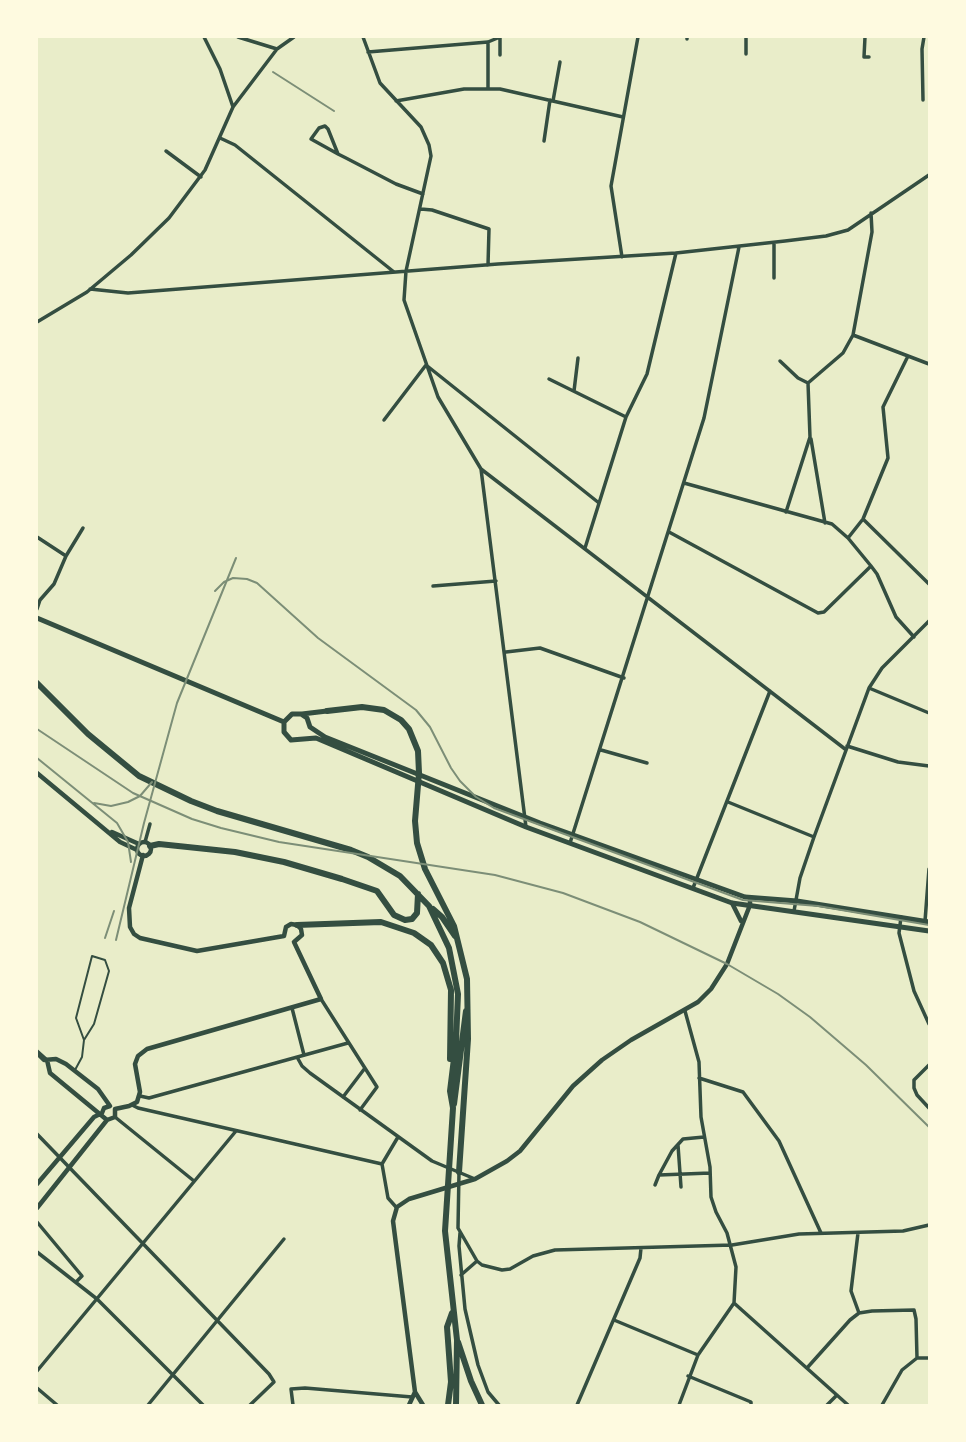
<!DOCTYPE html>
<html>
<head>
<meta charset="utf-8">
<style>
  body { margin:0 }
  #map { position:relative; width:966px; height:1442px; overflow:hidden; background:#e9edc9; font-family:"Public Sans",sans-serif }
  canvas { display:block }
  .frame { position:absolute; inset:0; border:38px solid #fefae0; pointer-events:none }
</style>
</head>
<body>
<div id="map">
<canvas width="966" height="1442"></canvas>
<div class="frame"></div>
</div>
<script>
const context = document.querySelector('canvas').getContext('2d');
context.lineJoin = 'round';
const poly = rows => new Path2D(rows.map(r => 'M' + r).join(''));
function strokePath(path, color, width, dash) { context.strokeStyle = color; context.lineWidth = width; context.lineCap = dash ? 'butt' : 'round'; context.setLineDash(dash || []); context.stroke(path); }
const service = poly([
  [37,1050,47,1059],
  [75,1070,82,1057,84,1040,94,1024,109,971,105,960,92,956,76,1018,84,1040]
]);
const minor = poly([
  [204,37,220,69,233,107],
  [238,37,277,49],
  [363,37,380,83,421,127,429,145,431,156,406,271,404,300,438,397,481,469,526,827],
  [746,37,746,54],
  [865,37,864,57,869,57],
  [687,39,687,37],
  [488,42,488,89],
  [368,52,488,42,500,37],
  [500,55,500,37],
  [923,100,922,49,924,37],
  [396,101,464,89,500,89,623,117],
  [553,101,560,62],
  [220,138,235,145,394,272],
  [544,141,550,100],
  [166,151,201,177],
  [338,154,328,129,325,126,319,128,311,139,338,154,346,158,396,184,423,194],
  [421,209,432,210,489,229,488,265],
  [622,257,611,186,638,37],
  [774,278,774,243],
  [90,289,128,293,498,264,676,253,785,241,826,236,848,230,929,175],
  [37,322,87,292,131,255,169,218,205,170,233,107,277,49,294,37],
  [853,335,929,364],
  [780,361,798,378,808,383],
  [549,379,626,417],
  [808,383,843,353,853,335,872,232,871,213],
  [574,391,578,358],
  [384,420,426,365,599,503],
  [811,439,825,523],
  [481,469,845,749],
  [684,483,832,524,848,538,871,566,877,574,896,617,914,637],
  [786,512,810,437,808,383],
  [863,519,929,584],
  [669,532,818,613,824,612,871,566],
  [37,537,66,556,54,584,40,600,37,609],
  [848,538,863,519,888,458,883,407,908,356],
  [585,548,626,417,647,374,676,253],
  [66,556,83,528],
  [433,586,496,581],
  [506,652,540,648,624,678],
  [869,688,929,713],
  [847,746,898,762,929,766],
  [601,750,647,763],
  [728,802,814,837],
  [145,842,150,824],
  [570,843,704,418,739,247],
  [693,888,770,691],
  [794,911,800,878,814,837,869,688,882,668,929,621],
  [901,917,899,933,914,991,929,1024],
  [925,921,929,869],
  [321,999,377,1087,360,1110],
  [292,1008,304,1055],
  [297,1057,302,1066,310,1073,432,1161,475,1179],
  [929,1065,914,1080,914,1088,917,1095,929,1108],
  [699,1078,743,1092,779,1141,821,1233],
  [140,1096,149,1098,348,1043],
  [343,1097,365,1068],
  [132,1105,138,1108,382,1164],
  [115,1117,194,1181],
  [37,1134,269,1374,274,1382,250,1405],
  [704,1137,683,1139,672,1151,659,1175,710,1173],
  [678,1145,681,1187],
  [382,1164,388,1198,396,1207],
  [382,1164,398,1137],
  [459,1172,458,1228,477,1261,482,1265,502,1270,510,1269,533,1256,555,1250,732,1245,799,1234,903,1231,929,1225],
  [655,1185,659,1175],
  [37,1222,82,1276,76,1282],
  [460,1233,459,1246,465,1309,478,1365,488,1392,499,1405],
  [858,1233,851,1291,859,1313],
  [37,1252,97,1299,203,1405],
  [461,1275,477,1261],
  [734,1303,848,1405],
  [614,1320,698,1355],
  [917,1358,929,1358],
  [807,1368,850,1320,859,1313,872,1311,914,1310,916,1319,917,1358,902,1370,882,1405],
  [37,1371,236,1131],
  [688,1376,751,1402,751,1405],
  [37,1388,57,1405],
  [148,1405,284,1239],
  [293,1405,291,1389,305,1388,412,1397],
  [577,1405,640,1258,641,1248],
  [679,1405,698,1355,734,1303,736,1267,727,1233,716,1212,711,1197,710,1167,701,1117,699,1062,685,1011],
  [827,1405,837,1395]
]);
const tertiary = poly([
  [37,773,120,842,137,850],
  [112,832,139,844],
  '137 849a7 7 0 1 1 14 0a7 7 0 1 1-14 0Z',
  [143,855,129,908,130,927,134,934,140,938,197,951,284,936],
  [284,936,286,927,291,924,297,925,301,929,302,935,294,942],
  [37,1053,44,1060,56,1059,66,1064,98,1089,110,1106],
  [47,1060,50,1073,107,1120],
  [115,1109,129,1106,137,1102,140,1092,135,1064,138,1056,147,1049,321,999,294,942],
  [107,1120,115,1117,115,1109],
  [37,1184,94,1117,102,1113,104,1108,110,1106],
  [37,1208,107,1120]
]);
const secondary = poly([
  [732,903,741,921],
  [415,1392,423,1405],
  [409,1405,415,1392,393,1221,397,1207,409,1199,475,1179,507,1161,520,1151,573,1086,602,1060,631,1040,698,1002,711,989,727,964,750,905,750,898]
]);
const primary = poly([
  [37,618,284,722],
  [302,714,327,711],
  [929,922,797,901,745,897,540,823,325,737,310,727,307,718,301,714,292,714,284,722,284,732,291,740,316,738,526,827,732,903,929,931]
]);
const motorway = poly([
  [37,683,88,734,139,776,191,801,217,811,351,850,368,857,400,876,429,906,449,948,458,994,456,1042,450,1091,453,1108,445,1231,457,1340,456,1405],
  [327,711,362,707,384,710,401,720,409,729,418,751,419,773,415,821,417,843,425,869,454,926,467,979,468,1039,459,1172],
  [150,846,159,844,235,852,284,862,342,879,377,891,394,915,405,920,412,919,417,913,418,894],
  [433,909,442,917,455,936],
  [297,925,381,922,414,933,431,945,443,963,451,990,450,1059],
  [454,1104,466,1011],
  [458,1342,471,1381,482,1405],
  [448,1405,451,1382,447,1327,452,1313]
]);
const tram = poly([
  [273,72,334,111],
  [215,591,224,582,233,578,247,579,257,583,318,638,416,710,430,727,451,768,460,781,476,797,494,808,743,900,818,906,929,925],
  [37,758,117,823,128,842,131,862],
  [94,803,111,806,128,802,140,796,152,782],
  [105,938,114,911],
  [116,940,144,823,177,703,236,558]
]);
const rail = poly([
  [37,729,133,793,192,819,221,828,279,842,495,875,563,893,640,922,727,964,778,994,810,1017,866,1065,929,1127]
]);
strokePath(service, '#344e41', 2);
strokePath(minor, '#344e41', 3.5);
strokePath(tertiary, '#344e41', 4.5);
strokePath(secondary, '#344e41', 4.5);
strokePath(primary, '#344e41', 5);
strokePath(motorway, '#344e41', 6);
strokePath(tram, '#7c8e77', 2);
strokePath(rail, '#7c8e77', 2);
</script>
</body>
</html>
